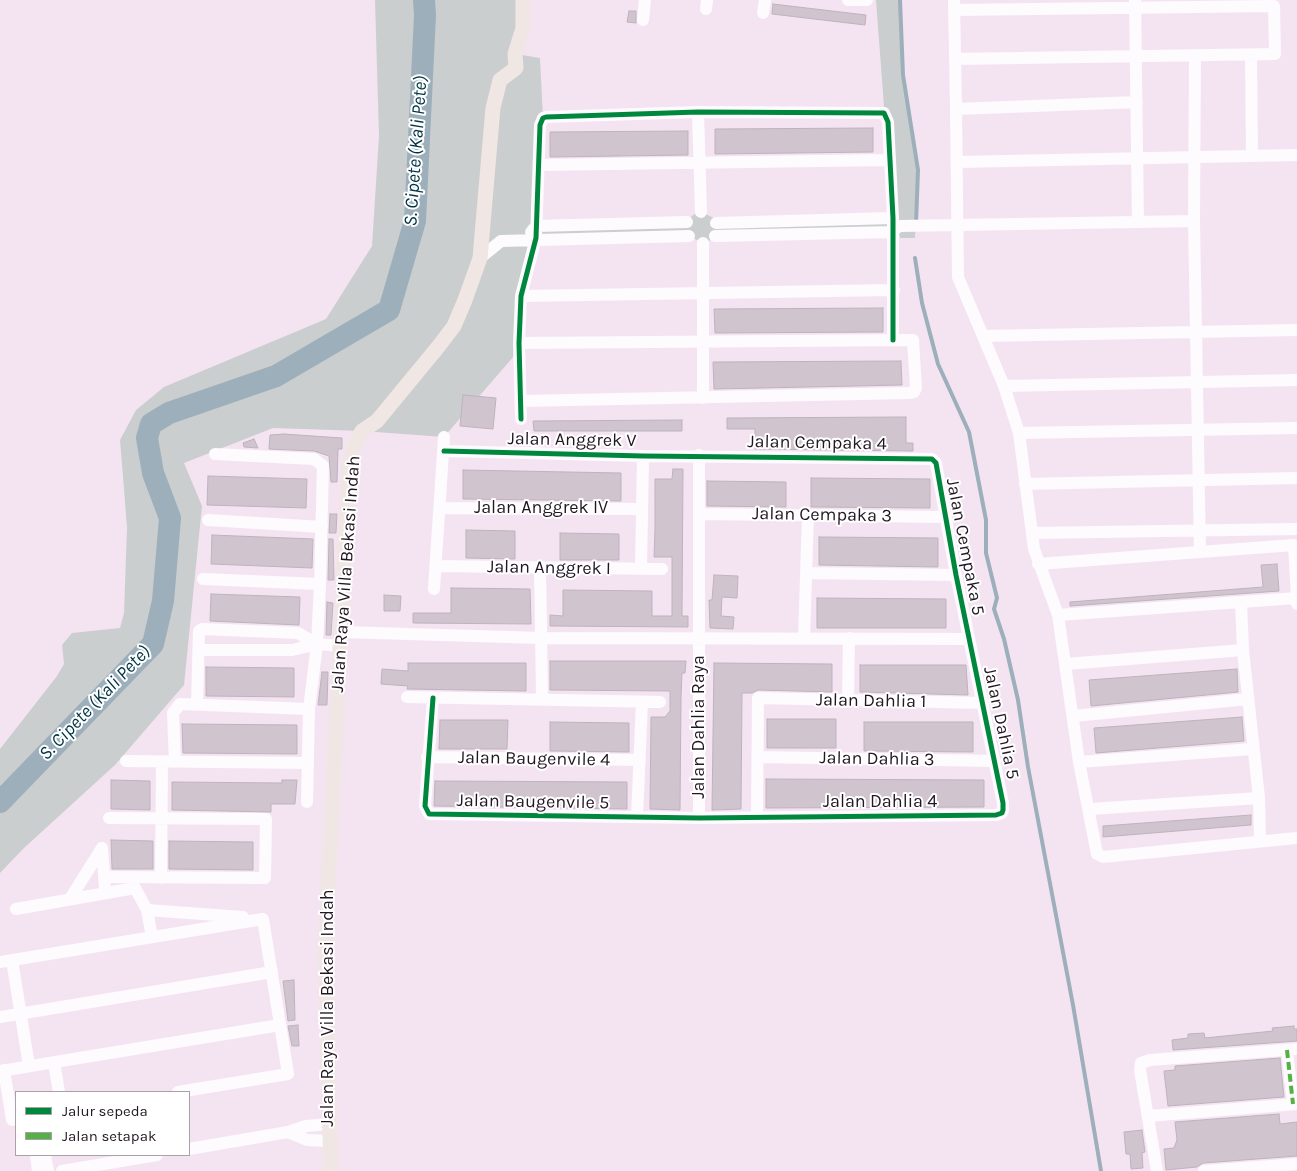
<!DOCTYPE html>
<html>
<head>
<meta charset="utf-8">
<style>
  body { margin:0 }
  #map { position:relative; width:1297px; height:1171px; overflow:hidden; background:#f4e4f2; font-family:Karla,sans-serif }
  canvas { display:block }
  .legend { position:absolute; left:15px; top:1091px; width:175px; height:65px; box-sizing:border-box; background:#fff; border:1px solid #a6a2a6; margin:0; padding:6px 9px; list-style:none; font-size:15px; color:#211721 }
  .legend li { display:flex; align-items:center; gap:10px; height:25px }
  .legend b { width:25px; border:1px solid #a6a2a6 }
</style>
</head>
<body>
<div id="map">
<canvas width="1297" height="1171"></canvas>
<ul class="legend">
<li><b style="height:6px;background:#00873e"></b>Jalur sepeda</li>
<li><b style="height:6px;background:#55b145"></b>Jalan setapak</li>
</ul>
</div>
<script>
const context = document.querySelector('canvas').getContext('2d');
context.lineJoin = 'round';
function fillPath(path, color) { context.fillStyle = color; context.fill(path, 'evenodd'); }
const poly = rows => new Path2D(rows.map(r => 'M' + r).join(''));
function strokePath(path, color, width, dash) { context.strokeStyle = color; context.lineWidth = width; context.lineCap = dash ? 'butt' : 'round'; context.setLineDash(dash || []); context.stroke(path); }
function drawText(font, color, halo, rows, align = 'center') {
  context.font = font + ' Karla,sans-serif'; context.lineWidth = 4; context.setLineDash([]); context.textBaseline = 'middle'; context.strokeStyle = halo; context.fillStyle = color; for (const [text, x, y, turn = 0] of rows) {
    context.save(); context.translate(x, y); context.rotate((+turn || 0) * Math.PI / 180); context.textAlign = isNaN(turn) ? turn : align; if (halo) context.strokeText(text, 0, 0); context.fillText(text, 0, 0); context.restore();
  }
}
const green = poly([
  [375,0,523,0,516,54,540,58,543,118,536,226,687,222,693,215,701,212,714,218,893,218,892,232,711,240,703,243,689,236,536,238,514,356,444,437,362,431,273,428,184,463,202,506,184,685,115,765,24,848,0,873,0,749,57,676,64,664,62,645,72,633,120,628,124,613,127,527,120,440,136,410,164,387,326,319,372,246,379,136],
  [876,0,900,0,903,75,918,170,915,238,900,238,888,160]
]);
const stream = poly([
  [900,0,903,75,918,170,916,224],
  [915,258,922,303,938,364,969,432,986,520,986,553,997,598,994,609,1004,639,1018,700,1028,767,1073,1005,1101,1171]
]);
const river = poly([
  [0,802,153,644,163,601,170,518,153,473,147,438,151,424,169,413,276,376,389,310,415,221,425,15,424,0]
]);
const building = poly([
  [773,4,866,15,865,25,772,14,773,4],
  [629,11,636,11,636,23,627,22,629,11],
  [873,128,873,152,715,154,715,129,873,128],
  [688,131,688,155,550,157,550,132,688,131],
  [883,308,883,332,715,333,714,309,883,308],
  [901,361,902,385,714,389,713,362,901,361],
  [463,395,496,398,493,429,460,426,463,395],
  [906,417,906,443,913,443,913,451,755,449,755,429,727,429,727,418,906,417],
  [682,420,682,431,534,431,533,421,682,420],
  [284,434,342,438,342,449,338,449,337,482,331,482,329,456,314,451,269,449,270,435,284,434],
  [254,439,258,448,244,447,243,443,254,439],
  [673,469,683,469,682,616,688,616,688,627,550,626,550,615,563,616,563,590,652,591,652,616,672,616,672,557,654,557,655,529,655,479,672,479,673,469],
  [463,470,621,473,621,501,463,499,463,470],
  [208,476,307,479,306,508,207,505,208,476],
  [811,478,930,479,930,508,811,507,811,478],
  [707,481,786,482,786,507,707,506,707,481],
  [330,514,337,514,336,533,329,533,330,514],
  [466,530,515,531,515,559,466,558,466,530],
  [560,533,619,534,619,560,560,560,560,533],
  [212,535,313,539,312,568,211,564,212,535],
  [819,537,938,538,938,567,819,565,819,537],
  [329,539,333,539,334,580,328,580,329,539],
  [1277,564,1279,591,1070,606,1070,602,1263,587,1261,565,1277,564],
  [714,575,738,576,737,598,722,597,721,616,734,617,733,629,710,628,709,600,712,600,714,575],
  [451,588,530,589,531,624,413,623,413,613,451,613,451,588],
  [211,594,300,597,299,625,210,621,211,594],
  [384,595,401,596,400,611,384,611,384,595],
  [817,598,946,599,946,628,817,628,817,598],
  [327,602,333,603,331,635,326,635,327,602],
  [550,661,686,661,685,673,682,673,681,697,680,810,650,809,651,717,665,717,670,711,670,691,550,690,550,661],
  [408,663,526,663,526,691,407,689,408,686,381,684,382,669,408,671,408,663],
  [714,663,832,664,832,692,758,690,752,693,742,693,741,809,712,810,714,663],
  [860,665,966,665,968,695,860,692,860,665],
  [206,667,294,668,294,697,206,696,206,667],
  [1237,669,1238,692,1091,706,1089,680,1237,669],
  [322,672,328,672,327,705,318,705,322,672],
  [1242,717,1244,741,1096,753,1094,728,1242,717],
  [767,719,836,719,836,748,767,748,767,719],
  [440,720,508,720,507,749,439,749,440,720],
  [550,722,629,723,629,752,550,751,550,722],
  [864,722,973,722,973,752,864,751,864,722],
  [182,724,297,725,297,754,183,753,182,724],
  [766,779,984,780,984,807,766,808,766,779],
  [111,780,150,781,150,810,111,809,111,780],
  [282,780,297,780,295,804,271,804,271,812,172,810,172,782,282,783,282,780],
  [435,781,627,782,627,809,434,806,435,781],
  [1251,815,1251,825,1103,837,1103,826,1251,815],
  [111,840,153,841,153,869,112,869,111,840],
  [169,841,253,842,253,870,169,869,169,841],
  [294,980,295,1020,288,1021,283,981,294,980],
  [298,1025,299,1046,292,1046,288,1026,298,1025],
  [1294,1026,1294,1029,1297,1029,1297,1041,1173,1050,1172,1040,1188,1038,1188,1034,1204,1033,1205,1038,1273,1031,1272,1028,1294,1026],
  [1280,1058,1284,1097,1168,1106,1164,1071,1175,1070,1175,1066,1280,1058],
  [1279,1114,1280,1124,1297,1122,1297,1156,1203,1163,1197,1167,1166,1170,1164,1149,1174,1148,1177,1140,1175,1122,1279,1114],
  [1142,1130,1145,1152,1142,1153,1143,1168,1131,1169,1130,1154,1126,1154,1124,1132,1142,1130]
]);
const minor = poly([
  [848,0,867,0],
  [954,0,956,109],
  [1135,0,1138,222],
  [706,9,707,0],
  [954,10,1274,6,1275,54,955,59],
  [763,13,765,0],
  [643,20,645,0],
  [1251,55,1252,156],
  [1195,56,1194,221,1200,551],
  [1137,102,956,109,958,277,1004,386,1019,433,1034,549,1058,615,1079,762,1097,854,1103,857,1297,838],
  [698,112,701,212],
  [958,162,1297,155],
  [539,165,888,160],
  [716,223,893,218],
  [531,232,536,226,687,222],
  [715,236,892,232,899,226,1194,221],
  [703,243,703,398],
  [480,258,501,241,689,236],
  [521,296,894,290],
  [983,336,1297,330],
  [519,343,913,340,916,388,914,392,909,393,521,401],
  [1004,386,1297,380],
  [521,419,519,343,521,296,536,238,540,125,543,118,546,117,698,112,884,113,888,122,893,218,893,340],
  [1019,433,1297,428],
  [215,454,314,459,323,466,320,584,317,644,309,709,307,802],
  [1025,484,1297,478],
  [440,508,641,509],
  [699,514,944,517],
  [208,520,322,527],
  [1032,533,1297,529],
  [1038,564,1294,545,1297,598],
  [437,566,662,569],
  [540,568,542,699],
  [641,569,643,456],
  [806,573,956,575],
  [203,579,320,584],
  [434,589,444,437],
  [1241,602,1243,650,1259,798,1260,841],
  [1058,615,1297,598,1297,604],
  [342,632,541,638,969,639],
  [804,638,808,515],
  [200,650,292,650,317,644,341,646],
  [1066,664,1243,650],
  [407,697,660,702],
  [433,698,425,806,429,814,699,818,996,815,1002,813,1003,810,1003,803,956,575,936,463,932,459,643,456,444,451],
  [848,700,849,638],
  [197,704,199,631,202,629,298,633,317,644],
  [1074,716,1248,699],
  [427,757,640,760],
  [759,757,995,761],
  [126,761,308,763],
  [175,762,173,713,180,704,309,709],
  [1079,762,1252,749],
  [1090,809,1259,798],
  [757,816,758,698,984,703],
  [637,817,642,702],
  [109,818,266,819,265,878,111,877],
  [699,818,699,455],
  [102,848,105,888],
  [161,878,162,762],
  [70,899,102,848],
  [16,909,135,888,147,910,152,937],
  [147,910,243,917],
  [12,960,29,1066],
  [0,962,263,919,288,1074,178,1092],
  [0,1017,272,972],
  [1287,1050,1293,1104],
  [54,1062,59,1092],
  [4,1070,12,1120],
  [0,1071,280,1025],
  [1148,1116,1297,1104],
  [288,1132,307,1140,329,1141],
  [189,1149,288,1132,306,1126,329,1124],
  [36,1155,38,1171],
  [45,1155,48,1171],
  [62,1171,157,1155],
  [1157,1171,1140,1070,1141,1063,1150,1060,1297,1049],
  [1204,1171,1297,1164]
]);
const major = poly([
  [331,1171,325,950,349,465,353,448,362,431,377,421,438,347,454,326,465,300,480,258,493,108,500,80,516,68,515,54,523,28,523,0]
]);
const quiet = poly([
  [1287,1050,1293,1104]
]);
const cycleway = poly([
  [521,419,519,343,521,296,536,238,540,125,543,118,546,117,698,112,884,113,888,122,893,218,893,340],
  [433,698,425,806,429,814,699,818,996,815,1002,813,1003,810,1003,803,956,575,936,463,932,459,643,456,444,451]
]);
const streetNames = [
  ["Jalan Anggrek V",572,440,1],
  ["Jalan Cempaka 4",817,443,1],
  ["Jalan Anggrek IV",541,508],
  ["Jalan Cempaka 3",822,515,1],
  ["Jalan Cempaka 5",965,547,79],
  ["Jalan Anggrek I",549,568,1],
  ["Jalan Raya Villa Bekasi Indah",346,574,-86],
  ["Jalan Dahlia 1",871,701,1],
  ["Jalan Dahlia 5",1001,723,78],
  ["Jalan Dahlia Raya",699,727,-90],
  ["Jalan Baugenvile 4",534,759,1],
  ["Jalan Dahlia 3",877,759,1],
  ["Jalan Baugenvile 5",533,802,1],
  ["Jalan Dahlia 4",880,802],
  ["Jalan Raya Villa Bekasi Indah",328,1008,-90]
];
const waterNames = [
  ["S. Cipete (Kali Pete)",416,151,-86],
  ["S. Cipete (Kali Pete)",95,703,-46]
];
fillPath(green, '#cbcece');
strokePath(stream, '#9dafbb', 4);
strokePath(river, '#9dafbb', 22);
fillPath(building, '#d0c4cf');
strokePath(building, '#bfb2be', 1);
strokePath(minor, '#fdfbfd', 12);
strokePath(major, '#f0e6e3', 15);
strokePath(quiet, '#55b145', 4, [8, 4]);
strokePath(cycleway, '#00873e', 5);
drawText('18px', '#211721', '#fff', streetNames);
drawText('italic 19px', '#013544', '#fff', waterNames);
</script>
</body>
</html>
